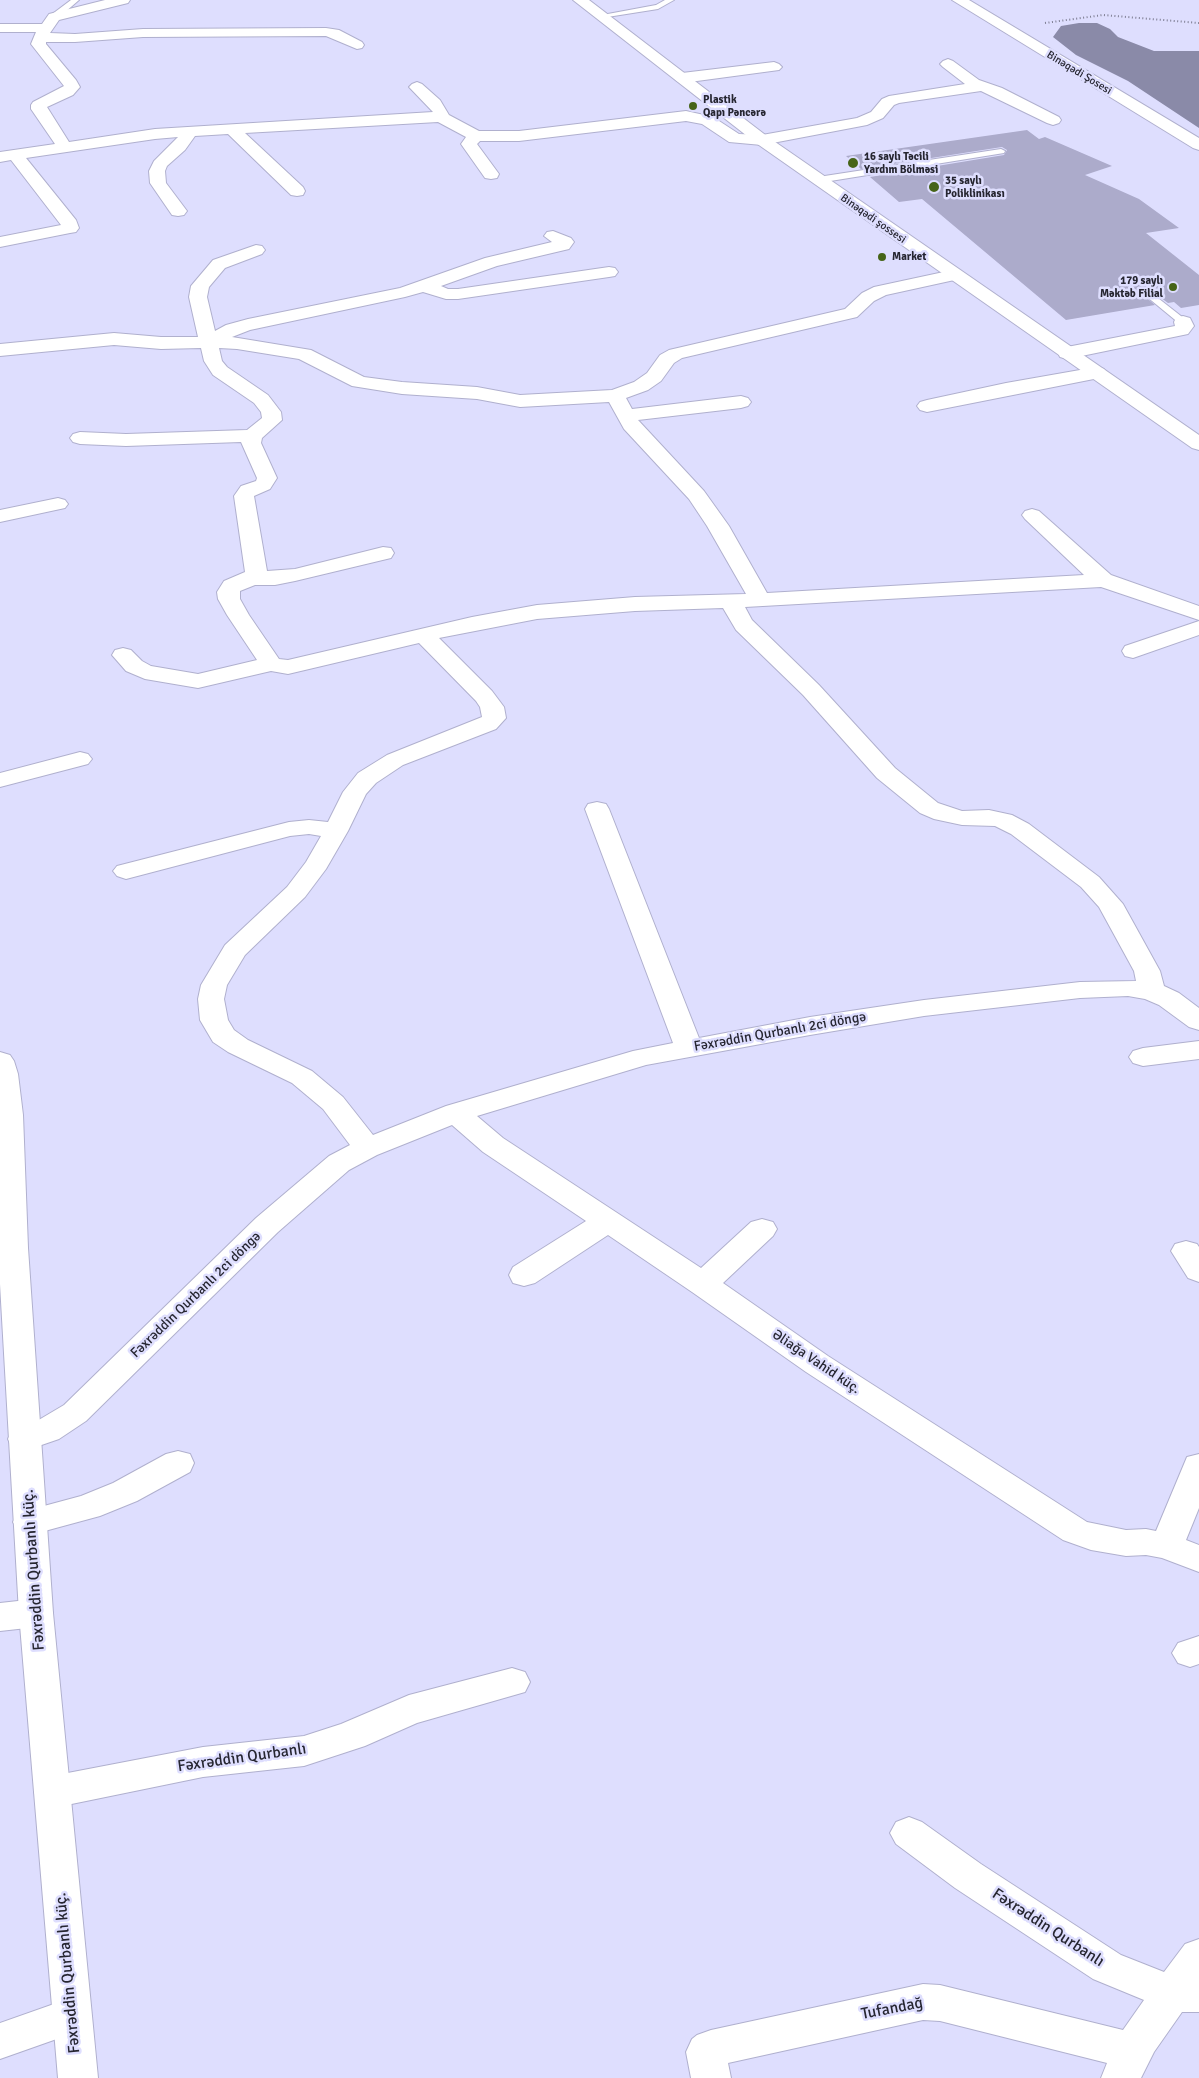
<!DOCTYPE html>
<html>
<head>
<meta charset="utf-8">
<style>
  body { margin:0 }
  canvas { display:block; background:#dedefe }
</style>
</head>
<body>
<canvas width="1199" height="2078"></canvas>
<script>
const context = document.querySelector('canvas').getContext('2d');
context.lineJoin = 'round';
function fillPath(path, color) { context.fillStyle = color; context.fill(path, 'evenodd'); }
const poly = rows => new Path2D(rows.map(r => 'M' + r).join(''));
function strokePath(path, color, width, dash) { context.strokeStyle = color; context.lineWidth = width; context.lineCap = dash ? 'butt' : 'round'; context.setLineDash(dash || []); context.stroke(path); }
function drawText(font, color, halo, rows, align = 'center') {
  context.font = font + ' Signika,sans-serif'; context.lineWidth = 5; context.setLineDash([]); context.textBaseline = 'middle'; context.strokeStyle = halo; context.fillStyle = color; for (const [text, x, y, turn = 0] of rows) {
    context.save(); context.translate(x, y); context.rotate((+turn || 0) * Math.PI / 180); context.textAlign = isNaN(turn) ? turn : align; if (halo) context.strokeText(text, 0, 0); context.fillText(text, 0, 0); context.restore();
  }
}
const water = poly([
  [1079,23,1097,23,1110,29,1118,37,1154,51,1199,51,1199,128,1128,81,1076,55,1053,37,1061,26]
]);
const building = poly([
  [1027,130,1039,139,1045,137,1112,166,1085,175,1139,199,1179,228,1146,233,1199,275,1199,305,1181,308,1174,302,1168,303,1149,289,1142,294,1155,305,1066,320,922,199,899,202,870,177,1004,155,1007,150,1002,147,861,169,846,156]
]);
const path = poly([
  [1045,23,1103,15,1199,23]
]);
const lane = poly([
  [71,0,79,0,57,19,51,19,51,15,71,0],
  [665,0,674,0,658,9,601,18,597,16,656,5,665,0],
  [1001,149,1005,151,1004,153,818,183,814,180,818,177,1001,149],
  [1149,291,1186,320,1186,324,1180,324,1146,296,1144,294,1149,291]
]);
const street = poly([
  [105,0,130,0,128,3,59,20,50,33,75,34,143,29,326,28,339,30,362,42,364,45,362,48,357,49,326,36,143,37,75,42,46,42,46,44,76,80,80,87,73,95,47,107,69,142,155,129,433,112,409,87,412,84,417,82,422,84,440,100,449,115,479,131,519,131,686,111,713,117,739,134,762,135,857,118,871,112,882,99,889,96,965,84,943,67,940,64,943,61,948,59,953,61,979,80,1002,88,1059,117,1061,120,1059,123,1053,125,1047,123,981,91,899,103,894,105,883,118,867,125,762,145,729,142,702,124,686,121,519,141,480,141,477,144,499,174,497,178,491,179,485,178,461,144,466,137,438,122,245,133,303,187,305,191,303,195,297,196,291,195,228,134,195,136,185,150,167,166,165,171,166,183,187,211,184,215,178,216,172,215,150,183,149,171,154,161,178,137,155,139,26,158,76,220,79,228,76,232,70,233,0,247,0,237,61,225,11,160,0,162,0,152,55,144,31,109,31,105,33,102,64,86,31,44,36,32,0,32,0,24,42,24,49,14,105,0],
  [952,0,969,0,1199,138,1199,150,1193,148,952,0],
  [774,62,779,64,782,67,779,70,682,83,677,81,674,78,677,75,682,73,774,62],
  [553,231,571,238,574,242,569,249,497,266,441,286,448,289,458,289,609,267,615,268,618,272,615,276,609,277,458,299,446,299,423,292,405,297,250,330,232,337,311,350,364,377,402,382,477,387,520,395,612,390,634,382,647,373,660,355,669,350,845,309,862,293,874,287,953,270,959,271,962,275,959,279,886,295,874,301,857,317,682,358,674,363,661,381,648,390,626,398,632,409,741,396,748,398,751,402,748,406,741,408,638,420,704,491,729,526,767,593,1084,575,1025,519,1022,515,1025,511,1032,509,1039,511,1111,575,1199,606,1199,620,1101,587,745,607,752,620,819,685,895,768,938,803,962,811,989,810,1012,815,1029,824,1099,877,1123,904,1160,971,1164,986,1179,993,1199,1008,1199,1030,1189,1027,1159,1005,1145,999,1128,996,1080,998,924,1016,810,1035,646,1065,477,1116,503,1138,701,1268,751,1222,762,1219,773,1222,777,1229,773,1236,723,1283,828,1356,1087,1522,1126,1530,1146,1529,1156,1531,1187,1457,1199,1454,1199,1508,1186,1540,1199,1545,1199,1572,1162,1558,1146,1555,1126,1556,1091,1550,1063,1540,806,1372,692,1292,608,1235,535,1283,524,1286,513,1283,509,1275,513,1267,586,1221,483,1152,452,1125,377,1155,349,1170,278,1232,86,1421,59,1439,24,1451,12,1448,8,1439,12,1430,37,1421,64,1405,256,1218,329,1156,350,1145,323,1109,292,1083,228,1052,213,1042,200,1020,198,999,201,985,225,945,287,887,306,862,321,836,309,834,290,836,126,879,117,876,113,871,117,866,289,822,309,820,328,822,343,792,358,773,387,755,482,717,480,707,476,701,419,643,288,674,271,671,198,688,145,679,126,671,112,655,115,650,123,648,131,650,142,661,151,666,198,674,257,660,227,615,218,599,217,592,224,581,245,572,234,496,241,486,256,481,257,478,241,442,126,446,80,444,73,442,70,438,73,434,80,432,126,434,247,430,262,418,261,412,254,403,213,375,204,361,201,348,161,349,114,345,0,356,0,344,114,333,161,337,198,337,189,297,191,286,213,260,256,245,262,246,265,250,262,254,225,268,209,287,207,297,215,331,226,325,248,319,400,288,485,258,552,242,544,236,547,232,553,231],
  [219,348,237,349,299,359,352,386,402,394,477,399,520,407,609,402,624,429,689,499,707,526,746,594,635,597,537,605,472,617,288,660,279,659,249,615,240,599,240,591,255,585,275,585,295,581,391,558,394,553,391,548,383,547,295,569,267,571,254,496,270,489,277,478,261,443,262,438,282,420,281,412,268,395,227,367,222,361,219,348],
  [723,608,736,630,803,695,877,778,920,813,934,819,962,825,995,826,1011,834,1081,887,1099,907,1134,971,1136,981,1080,982,924,1000,810,1017,699,1038,609,809,606,804,597,802,588,804,585,809,673,1043,633,1051,446,1106,373,1135,343,1097,312,1071,248,1040,234,1030,228,1020,224,999,227,985,245,955,305,897,326,869,348,831,366,794,376,783,403,765,496,729,506,718,504,707,492,691,439,638,537,619,635,611,723,608],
  [1183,316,1190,318,1194,326,1188,334,1067,359,1060,357,1058,353,1060,349,1067,347,1175,326,1174,322,1176,318,1183,316],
  [1097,367,1104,369,1107,373,1104,377,927,412,920,410,917,406,920,402,927,400,1006,383,1097,367],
  [58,498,65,500,68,504,65,508,0,522,0,510,58,498],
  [1199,621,1199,635,1133,658,1125,656,1122,651,1125,646,1199,621],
  [80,752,88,754,92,759,88,764,0,787,0,773,80,752],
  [1199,1041,1199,1059,1143,1066,1133,1063,1129,1057,1133,1051,1143,1048,1199,1041],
  [1186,1241,1197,1244,1199,1247,1199,1282,1188,1278,1171,1251,1175,1244,1186,1241],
  [178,1451,190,1454,194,1463,190,1472,137,1501,100,1516,30,1535,18,1531,13,1522,18,1513,81,1496,113,1483,166,1454,178,1451],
  [36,1599,48,1603,53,1613,48,1623,36,1627,0,1631,0,1603,36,1599],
  [1199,1636,1199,1664,1190,1667,1178,1663,1172,1653,1178,1643,1199,1636],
  [512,1668,525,1672,530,1682,525,1692,417,1723,365,1746,304,1766,203,1777,52,1808,39,1803,34,1792,39,1781,52,1776,203,1747,304,1736,341,1724,409,1695,512,1668],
  [909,1817,922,1822,981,1864,1121,1955,1164,1972,1185,1944,1199,1939,1199,2012,1182,2012,1154,2052,1141,2078,1101,2078,1107,2063,940,2021,923,2020,728,2063,731,2078,691,2078,686,2052,692,2039,697,2035,711,2030,923,1984,940,1985,1123,2030,1144,2000,1093,1979,955,1888,896,1844,890,1833,896,1822,909,1817],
  [71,1998,85,2003,91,2016,85,2029,0,2059,0,2023,71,1998]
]);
const secondary = poly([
  [573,0,589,0,768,137,1199,435,1199,450,1192,448,756,143,573,0],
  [0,1052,10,1055,14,1061,18,1074,23,1115,28,1248,53,1613,98,2078,58,2078,19,1613,0,1284,0,1052]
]);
const markers = [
  [693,106,5,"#466418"],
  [853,163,6,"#466418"],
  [934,187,6,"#466418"],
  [882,257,5,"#466418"],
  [1173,287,5,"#466418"]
];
const farStreetnames = [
  ["Binəqədi Şosesi",1079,73,31],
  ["Binəqədi şossesi",873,219,35]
];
const farPoinames = [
  ["Plastik",703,100],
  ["Qapı Pəncərə",703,113],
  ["16 saylı Təcili",864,157],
  ["Yardım Bölməsi",864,170],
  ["35 saylı",945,181],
  ["Poliklinikası",945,194],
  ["Market",892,257],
  ["179 saylı",1163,281,"right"],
  ["Məktəb Filial",1163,294,"right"]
];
const streetNames = [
  ["Fəxrəddin Qurbanlı 2ci döngə",780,1032,-10],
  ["Fəxrəddin Qurbanlı 2ci döngə",196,1295,-44],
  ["Əliağa Vahid küç.",816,1362,34]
];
const nearStreetnames = [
  ["Fəxrəddin Qurbanlı küç.",34,1570,-94],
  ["Fəxrəddin Qurbanlı",242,1758,-8],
  ["Fəxrəddin Qurbanlı",1048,1928,33],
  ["Fəxrəddin Qurbanlı küç.",68,1973,-95],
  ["Tufandağ",892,2009,-11]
];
fillPath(water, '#8a8aa8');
fillPath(building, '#acabcb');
strokePath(lane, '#b0b0ce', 2);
strokePath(street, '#b0b0ce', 2);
strokePath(secondary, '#b0b0ce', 2);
strokePath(path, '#7e7e93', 2, [1, 2.5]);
fillPath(lane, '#fff');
fillPath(street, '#fff');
fillPath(secondary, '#fff');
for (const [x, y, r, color] of markers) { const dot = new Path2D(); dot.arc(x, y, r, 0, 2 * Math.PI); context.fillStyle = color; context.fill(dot); strokePath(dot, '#dedefe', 2); }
drawText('11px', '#262631', '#dedefe', farStreetnames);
drawText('bold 11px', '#262631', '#dedefe', farPoinames, 'left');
drawText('14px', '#262631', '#dedefe', streetNames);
drawText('16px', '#262631', '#dedefe', nearStreetnames);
</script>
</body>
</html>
